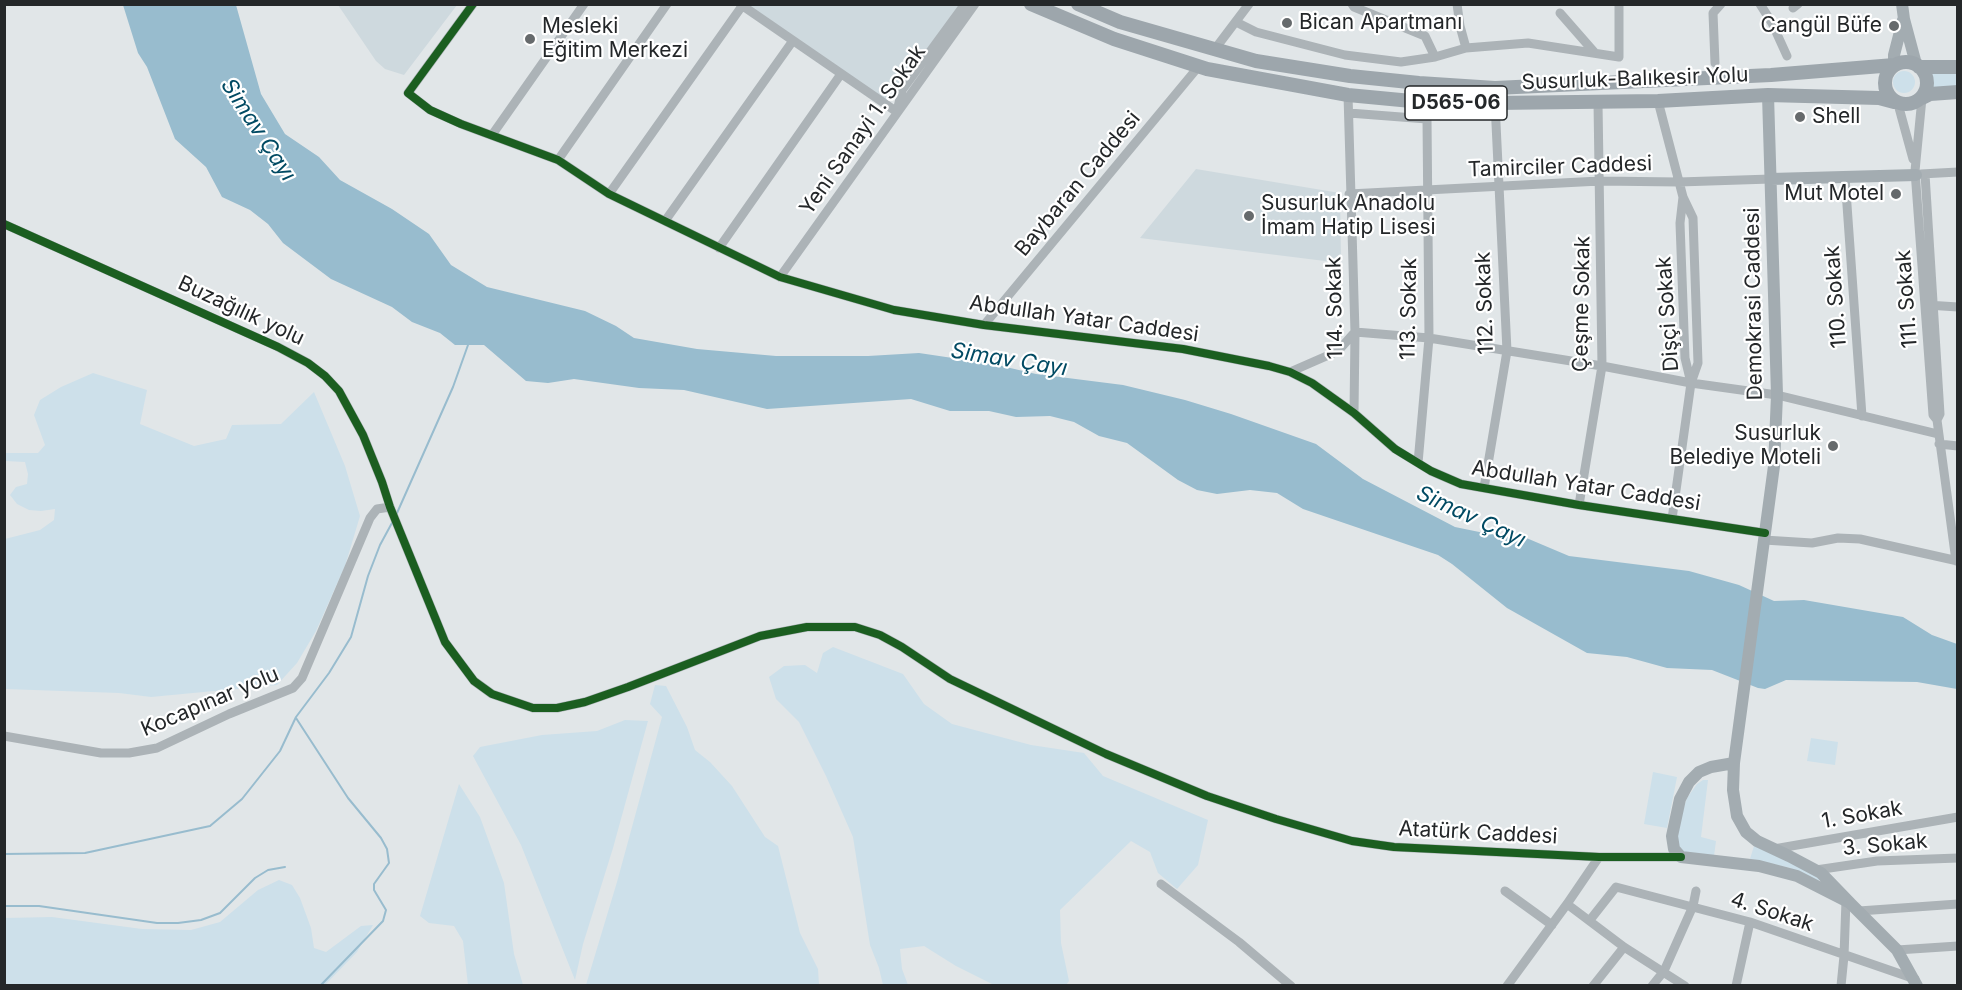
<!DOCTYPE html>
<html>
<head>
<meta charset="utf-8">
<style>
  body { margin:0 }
  #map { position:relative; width:1962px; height:990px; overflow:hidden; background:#e1e6e8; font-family:Inter,sans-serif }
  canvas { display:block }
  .frame { position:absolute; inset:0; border:6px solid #242729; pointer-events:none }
</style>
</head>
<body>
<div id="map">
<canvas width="1962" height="990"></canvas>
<div class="frame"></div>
</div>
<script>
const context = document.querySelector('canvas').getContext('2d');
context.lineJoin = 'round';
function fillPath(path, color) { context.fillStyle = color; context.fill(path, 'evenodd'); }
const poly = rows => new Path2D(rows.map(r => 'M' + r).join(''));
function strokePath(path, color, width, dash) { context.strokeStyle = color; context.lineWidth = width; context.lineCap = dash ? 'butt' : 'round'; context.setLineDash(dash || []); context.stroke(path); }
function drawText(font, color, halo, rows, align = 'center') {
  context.font = font + ' Inter,sans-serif'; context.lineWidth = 4.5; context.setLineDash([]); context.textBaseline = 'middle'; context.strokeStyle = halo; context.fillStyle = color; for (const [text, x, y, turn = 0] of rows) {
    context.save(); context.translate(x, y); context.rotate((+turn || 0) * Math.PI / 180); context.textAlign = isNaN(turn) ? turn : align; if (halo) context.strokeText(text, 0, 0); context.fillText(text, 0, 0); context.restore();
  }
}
const built = poly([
  [338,5,337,5,457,5,404,75,385,69,376,61],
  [745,5,962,5,885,101],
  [1196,169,1340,193,1341,263,1140,238]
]);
const green = poly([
  [1930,70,1957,71,1957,88,1931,91],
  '1893 82a11 11 0 1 1 22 0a11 11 0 1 1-22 0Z',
  [93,373,147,390,140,424,194,446,226,439,232,425,281,424,314,392,345,466,360,516,345,566,316,631,297,663,277,685,151,697,119,693,5,689,5,539,40,530,54,520,55,509,41,511,29,510,17,504,10,495,16,487,27,484,28,474,25,462,5,461,5,456,6,453,38,453,45,445,34,415,40,400,61,387],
  [833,647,903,674,924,704,952,724,1031,745,1084,753,1103,776,1208,820,1198,865,1177,889,1158,873,1150,852,1131,841,1060,910,1061,943,1069,981,1066,985,994,985,956,966,924,946,900,949,902,969,908,985,883,985,879,968,870,945,853,837,826,776,799,722,776,699,769,677,784,666,805,665,817,673,823,653],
  [655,685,666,686,687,727,695,750,710,762,732,786,765,837,778,846,800,933,818,969,819,985,586,985,617,882,662,717,650,704],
  [625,720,648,721,613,848,583,944,575,980,521,845,473,756,480,747,542,735,597,731],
  [1811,738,1838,742,1835,765,1807,761],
  [1653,772,1677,777,1667,828,1644,824],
  [1703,780,1708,780,1701,837,1716,841,1714,856,1685,854,1678,848,1677,828,1687,798,1697,784],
  [459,784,480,817,504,883,514,954,523,985,468,985,463,941,454,926,429,923,420,916],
  [1754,846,1788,860,1821,877,1819,881,1790,868,1750,859],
  [279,880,292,885,300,898,311,928,314,948,326,952,361,926,373,925,357,952,325,985,5,985,5,918,52,917,142,929,191,930,220,922,258,890]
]);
const water = poly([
  [123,5,236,5,261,94,285,134,319,157,340,180,392,209,429,234,451,265,487,287,585,311,616,326,634,338,697,349,776,356,868,356,919,353,993,364,1036,374,1123,385,1185,400,1231,414,1316,444,1363,479,1455,527,1489,534,1524,537,1569,556,1689,571,1739,585,1774,601,1804,600,1903,617,1932,635,1957,644,1957,689,1917,682,1786,680,1765,689,1758,688,1712,670,1667,668,1627,657,1587,653,1507,608,1452,564,1438,555,1303,509,1277,493,1250,490,1217,494,1197,490,1178,480,1127,443,1099,436,1074,422,1050,416,1016,417,989,411,950,411,911,399,767,409,684,390,639,388,574,379,548,383,526,381,484,345,455,345,440,333,412,322,392,307,331,279,283,243,268,224,250,210,222,197,206,167,175,139,147,67,138,53]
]);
const stream = poly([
  [397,513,453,387,468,345],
  [296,718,348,798,381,838,387,849,389,863,374,884,374,890,386,910,383,921,320,986],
  [4,854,85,853,210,826,242,799,280,751,296,717,329,673,351,637,368,576,380,545,393,521],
  [4,906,39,906,157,923,178,923,201,920,220,913,255,878,268,870,285,867]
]);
const minor = poly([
  [473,4,408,93,430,110,461,124,558,160,609,194,780,277,894,310,984,325,1183,349,1269,366,1290,372,1312,383,1354,413,1395,449,1431,471,1461,484,1579,505,1765,533],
  [740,4,897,112],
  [1352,4,1354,7,1425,36,1435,57,1466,48,1528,43,1619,57,1619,4],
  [1457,4,1460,26,1466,48],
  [1760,4,1772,23,1787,56],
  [1793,8,1798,4],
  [1560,13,1595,53],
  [1236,22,1256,32,1345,55,1401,62,1435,57],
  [1215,49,1249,4],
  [1715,63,1713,13,1721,4],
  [1348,95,1355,332,1354,413],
  [1922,98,1915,171,1933,415,1937,420,1956,561],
  [1658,101,1683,197,1693,218,1698,363,1691,383,1685,358,1680,223,1683,197],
  [1898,104,1913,159],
  [898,107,902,90,965,4],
  [1349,113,1427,119,1429,338,1418,463],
  [492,135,584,4],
  [558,160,667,4],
  [1921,174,1958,172],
  [1925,174,1940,414,1937,420],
  [1845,177,1862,416],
  [609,194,742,6],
  [1349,194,1600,181,1679,182,1771,179],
  [665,221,792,42],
  [4,224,278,347,308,363,325,376,339,391,363,435,382,482,390,507,445,642,474,681,492,694,533,708,557,708,585,702,628,687,760,636,807,627,855,627,880,635,902,647,950,679,1106,754,1207,796,1276,819,1352,841,1394,847,1599,857,1681,857],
  [719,248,841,74],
  [780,277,975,4],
  [1927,305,1958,307],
  [984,325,1199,66],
  [1290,372,1338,351,1355,332,1429,338,1602,366,1691,383,1777,395,1938,434],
  [1939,444,1958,446],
  [1484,488,1507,351,1495,103],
  [1579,505,1602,366,1598,103],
  [1672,519,1691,383],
  [1764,540,1812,543,1838,538,1860,539,1958,561],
  [4,736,101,753,129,753,157,748,229,714,293,688,302,678,370,518,377,509,390,507],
  [1774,849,1958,817],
  [1816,870,1877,861,1958,858],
  [1161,884,1239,942,1291,986],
  [1505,891,1552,925],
  [1567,904,1624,947,1685,986],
  [1859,911,1958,904],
  [1590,920,1616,887,1750,922,1915,979],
  [1897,950,1958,946],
  [1507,986,1567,904,1599,857],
  [1593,986,1624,947],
  [1652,986,1664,971,1693,906,1696,891],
  [1736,986,1750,922],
  [1841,986,1844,956,1846,901]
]);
const major = poly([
  [1902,4,1904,19,1916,64],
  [1894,65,1894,55,1903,20],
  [1768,95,1777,395,1774,466,1734,763,1733,790,1737,816,1746,832,1757,841,1789,856,1821,873,1850,903],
  [1771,179,1916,175],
  [1734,763,1711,767,1699,772,1689,782,1680,799,1672,836,1674,849,1681,857,1759,866,1797,876,1850,903,1897,950,1917,986]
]);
const highway = poly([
  [1031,4,1114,39,1207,69,1348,95,1422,102,1495,103,1658,101,1768,95,1879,98,1894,102],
  [1078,4,1120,22,1256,61,1350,76,1419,83,1495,88,1771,75,1894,65],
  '1885 83a21 21 0 1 1 42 0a21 21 0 1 1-42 0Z',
  [1919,67,1958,67],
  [1922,98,1930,94,1958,92]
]);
const cycleway = poly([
  [473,4,408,93,430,110,461,124,558,160,609,194,780,277,894,310,984,325,1183,349,1269,366,1290,372,1312,383,1354,413,1395,449,1431,471,1461,484,1579,505,1765,533],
  [4,224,278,347,308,363,325,376,339,391,363,435,382,482,390,507,445,642,474,681,492,694,533,708,557,708,585,702,628,687,760,636,807,627,855,627,880,635,902,647,950,679,1106,754,1207,796,1276,819,1352,841,1394,847,1599,857,1681,857]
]);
const markers = [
  [1287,23,6,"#666a6c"],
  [1894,26,6,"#666a6c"],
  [530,39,6,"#666a6c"],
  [1800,117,6,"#666a6c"],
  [1896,194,6,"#666a6c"],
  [1249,216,6,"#666a6c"],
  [1833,446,6,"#666a6c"]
];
const shields = [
  [1456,103,102]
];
const shieldNames = [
  ["D565-06",1456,103]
];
const poiNames = [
  ["Bican Apartmanı",1299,23],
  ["Cangül Büfe",1882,26,"right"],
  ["Mesleki",542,27],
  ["Eğitim Merkezi",542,51],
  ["Shell",1812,117],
  ["Mut Motel",1884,194,"right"],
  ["Susurluk Anadolu",1261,204],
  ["İmam Hatip Lisesi",1261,228],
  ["Susurluk",1821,434,"right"],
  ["Belediye Moteli",1821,458,"right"]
];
const streetNames = [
  ["Susurluk-Balıkesir Yolu",1635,79,-2],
  ["Yeni Sanayi 1. Sokak",863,130,-55],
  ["Tamirciler Caddesi",1560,167,-2],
  ["Baybaran Caddesi",1078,184,-50],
  ["110. Sokak",1836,297,-94],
  ["111. Sokak",1907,299,-94],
  ["112. Sokak",1485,303,-92],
  ["Çeşme Sokak",1582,304,-89],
  ["Demokrasi Caddesi",1754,304,-91],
  ["114. Sokak",1335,308,-91],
  ["113. Sokak",1409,309,-89],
  ["Buzağılık yolu",241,311,25],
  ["Dişçi Sokak",1668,314,-94],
  ["Abdullah Yatar Caddesi",1084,319,8],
  ["Abdullah Yatar Caddesi",1586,486,9],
  ["Kocapınar yolu",210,702,-23],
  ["1. Sokak",1862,815,-10],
  ["Atatürk Caddesi",1478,833,3],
  ["3. Sokak",1885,845,-5],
  ["4. Sokak",1772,912,18]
];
const waterNames = [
  ["Simav Çayı",258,130,57],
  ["Simav Çayı",1009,360,9],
  ["Simav Çayı",1471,517,25]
];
fillPath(built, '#ced9de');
fillPath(green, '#cde0ea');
fillPath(water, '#98bcce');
strokePath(stream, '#98bcce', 2);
strokePath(minor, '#acb3b7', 9);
strokePath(major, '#a3acb1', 12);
strokePath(highway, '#9da6ac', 14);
strokePath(cycleway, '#1b5e20', 8);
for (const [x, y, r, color] of markers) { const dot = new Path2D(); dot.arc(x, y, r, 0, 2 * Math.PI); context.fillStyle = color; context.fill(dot); strokePath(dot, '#fff', 2); }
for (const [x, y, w] of shields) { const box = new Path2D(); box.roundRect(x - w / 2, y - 17, w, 34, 4.5); context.fillStyle = '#fff'; context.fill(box); strokePath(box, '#242729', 1.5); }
drawText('bold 20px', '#242729', null, shieldNames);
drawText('21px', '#242729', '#fff', poiNames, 'left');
drawText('21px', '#242729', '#fff', streetNames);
drawText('italic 22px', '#014a63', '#fff', waterNames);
</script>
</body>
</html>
